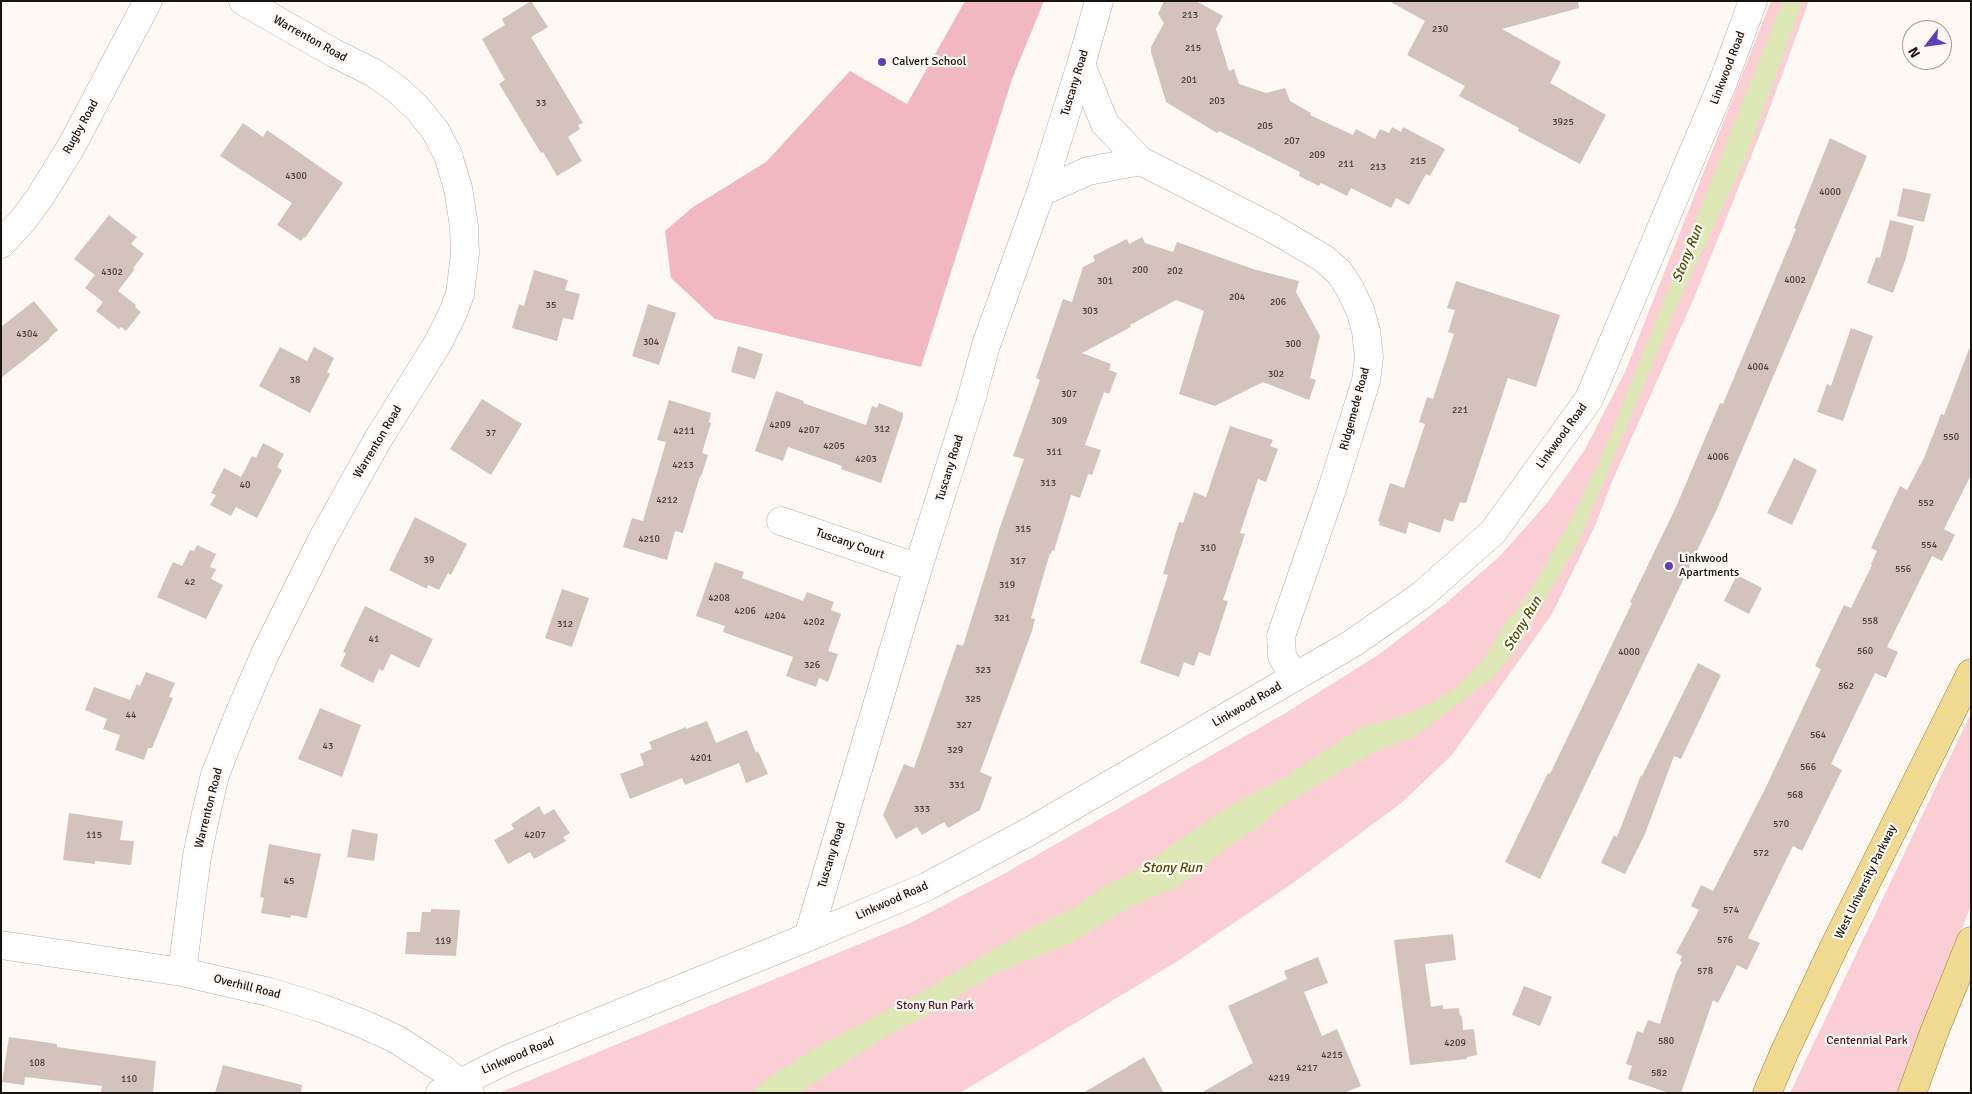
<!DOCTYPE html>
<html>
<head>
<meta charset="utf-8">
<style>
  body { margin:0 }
  #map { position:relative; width:1972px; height:1094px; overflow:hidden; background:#fff9f5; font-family:Signika,sans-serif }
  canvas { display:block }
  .frame { position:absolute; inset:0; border:2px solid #17130f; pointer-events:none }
  .north { position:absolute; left:1902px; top:20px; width:50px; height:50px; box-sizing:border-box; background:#fff9f5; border:1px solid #a29d99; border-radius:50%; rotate:240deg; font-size:14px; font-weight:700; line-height:20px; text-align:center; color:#17130f }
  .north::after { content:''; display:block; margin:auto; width:18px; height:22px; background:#5941b9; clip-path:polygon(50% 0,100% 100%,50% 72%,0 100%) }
</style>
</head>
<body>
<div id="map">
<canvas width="1972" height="1094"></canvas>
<div class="frame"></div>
<div class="north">N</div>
</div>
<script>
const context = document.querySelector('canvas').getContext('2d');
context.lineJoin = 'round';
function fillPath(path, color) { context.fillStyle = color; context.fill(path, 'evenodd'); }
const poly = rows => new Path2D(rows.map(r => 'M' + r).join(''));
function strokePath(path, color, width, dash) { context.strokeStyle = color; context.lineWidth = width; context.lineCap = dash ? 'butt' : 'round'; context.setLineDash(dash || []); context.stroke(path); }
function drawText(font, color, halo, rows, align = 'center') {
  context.font = font + ' Signika,sans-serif'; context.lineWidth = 4.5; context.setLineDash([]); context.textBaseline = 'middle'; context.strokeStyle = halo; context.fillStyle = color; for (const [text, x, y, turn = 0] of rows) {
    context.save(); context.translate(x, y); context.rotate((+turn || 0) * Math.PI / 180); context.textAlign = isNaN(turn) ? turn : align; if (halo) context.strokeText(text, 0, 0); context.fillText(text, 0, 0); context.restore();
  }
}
const green = poly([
  [1771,1,1809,1,1761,132,1694,298,1611,484,1595,526,1552,614,1452,755,1400,804,1293,883,1176,962,960,1093,499,1093,908,924,1000,876,1284,714,1378,655,1445,604,1500,556,1547,503,1584,451,1625,372],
  [1971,713,1971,905,1899,1093,1790,1093]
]);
const forest = poly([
  [965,1,1044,1,1012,79,921,367,715,319,671,278,665,231,693,207,766,162,850,71,907,104]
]);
const water = poly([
  [1783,1,1803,1,1745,160,1680,299,1578,544,1516,650,1494,677,1416,736,1369,755,1282,806,1258,828,1235,842,1181,885,1125,910,1072,943,997,973,966,991,943,1008,892,1033,799,1093,752,1093,767,1079,813,1049,918,994,1027,930,1074,908,1103,887,1142,866,1223,810,1283,778,1360,728,1398,717,1431,703,1456,688,1484,659,1506,623,1536,582,1569,524,1607,444]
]);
const building = poly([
  [531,1,548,27,531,37,583,123,578,125,580,129,568,137,582,161,557,176,543,152,541,153,499,84,505,80,482,39,505,25,502,19],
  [1164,1,1196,1,1223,16,1216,29,1229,71,1234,69,1239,84,1266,93,1285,88,1290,101,1311,113,1310,115,1353,135,1356,129,1375,139,1380,129,1389,133,1392,127,1401,132,1403,127,1445,149,1430,176,1426,174,1409,205,1396,198,1391,208,1351,188,1347,196,1321,183,1319,186,1299,176,1300,172,1219,131,1217,133,1166,102,1151,52,1151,47,1164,23,1158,14],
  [1389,1,1578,1,1579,8,1502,29,1561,62,1550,83,1606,115,1580,164,1518,131,1519,128,1459,96,1465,86,1407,55,1425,21],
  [243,123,263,137,267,130,343,183,305,238,304,237,301,241,277,225,292,203,220,156],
  [1830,138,1867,156,1717,509,1540,879,1505,862,1548,773,1550,774,1632,603,1630,602,1676,507,1720,403,1723,404,1796,229,1794,228],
  [1903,188,1931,194,1924,222,1897,216],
  [109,215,137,237,131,244,144,254,133,268,135,269,118,291,136,305,135,307,141,312,126,331,121,327,119,329,96,311,103,302,85,288,95,275,74,259],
  [1890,220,1914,226,1905,261,1893,293,1867,283,1876,257,1880,258],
  [1142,237,1145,243,1173,252,1177,242,1253,269,1299,281,1296,292,1320,336,1310,378,1316,380,1309,400,1263,382,1215,406,1179,394,1204,311,1176,300,1130,325,1131,327,1082,353,1111,364,1109,370,1117,373,1109,394,1104,392,1085,445,1101,450,1092,475,1088,474,1080,498,1071,495,1054,551,1052,550,1051,554,1050,553,1031,618,1035,619,1032,631,980,772,992,777,980,810,948,828,944,822,922,835,917,827,896,839,883,815,904,764,914,768,957,644,963,646,1000,527,1024,459,1013,456,1040,380,1036,378,1063,299,1072,302,1083,267,1095,261,1093,256,1127,239,1129,244],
  [534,270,568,280,565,290,580,294,573,320,563,318,557,341,512,328,519,304,524,306],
  [1456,281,1560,315,1536,387,1508,378,1466,503,1460,502,1453,522,1444,519,1440,533,1409,522,1406,534,1379,525,1380,522,1378,521,1390,483,1404,488,1425,424,1419,422,1427,397,1433,399,1454,334,1448,332,1455,310,1447,308],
  [34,301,58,330,49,338,50,339,1,378,1,327],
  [648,304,676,313,659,365,632,356],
  [1851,328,1873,336,1843,421,1817,412,1827,384,1831,386],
  [738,346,763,354,755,379,731,372],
  [280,347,307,361,314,347,334,358,327,372,330,374,310,413,259,386],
  [1969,349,1971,350,1971,475,1944,529,1955,535,1942,561,1932,556,1887,647,1898,652,1886,678,1875,673,1831,764,1842,770,1802,851,1793,846,1748,938,1760,943,1747,970,1737,965,1718,1003,1713,1000,1681,1093,1669,1093,1628,1079,1632,1066,1626,1064,1637,1031,1643,1033,1648,1020,1660,1024,1676,973,1682,962,1680,961,1682,956,1676,953,1699,910,1691,906,1701,885,1713,891,1766,787,1821,669,1815,666,1844,605,1851,608,1872,565,1871,564,1877,551,1871,548,1900,486,1907,490,1924,458,1941,414,1944,415],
  [776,391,804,401,803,403,866,425,872,406,877,408,879,403,903,413,903,417,881,483,841,469,842,466,831,462,788,447,783,461,755,451],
  [482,399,522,424,491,475,450,449],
  [669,400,711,413,709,422,711,423,702,453,708,455,701,477,700,476,683,533,675,531,667,560,623,547,632,518,643,521,666,442,657,440],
  [1230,426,1273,440,1270,446,1278,449,1266,482,1258,479,1240,533,1245,534,1223,600,1228,601,1210,656,1199,652,1194,666,1184,662,1179,677,1140,663,1168,575,1163,574,1179,522,1183,523,1194,492,1206,497],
  [263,443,284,454,277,467,282,470,257,518,236,507,231,516,210,505,216,495,211,493,224,468,241,477,252,456,256,458],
  [1794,458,1817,470,1792,525,1767,513],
  [415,517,467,544,451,575,448,573,439,590,428,585,427,589,389,570],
  [197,545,216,554,210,567,216,569,211,579,223,585,206,619,157,597,173,562,182,566,190,550,194,551],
  [715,562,744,572,742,578,803,601,807,592,834,602,831,610,841,614,828,651,838,654,828,682,819,678,816,687,786,676,793,657,723,632,725,626,696,616],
  [1737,575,1762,588,1749,614,1724,601],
  [562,589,589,598,572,647,545,638],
  [365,606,433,639,419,668,391,654,383,671,379,669,373,683,340,666,346,653,343,652],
  [1698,663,1721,675,1681,759,1674,756,1645,834,1625,874,1601,863,1614,835,1617,837,1641,775,1642,776],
  [146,672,175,683,169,697,173,698,152,748,148,748,144,760,115,750,120,735,103,729,107,719,85,710,94,687,130,700,137,684,140,686],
  [320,708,361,725,342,777,298,759],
  [707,721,716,743,747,730,756,753,758,751,768,774,746,783,739,763,685,785,682,778,630,799,620,774,644,765,640,754,652,749,649,742,686,727,686,729],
  [539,806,544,815,554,809,570,833,563,837,566,841,534,859,530,852,508,864,494,840,514,829,511,824],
  [69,813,123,821,120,840,134,841,131,865,95,861,95,864,63,860],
  [352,829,378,834,374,861,347,857],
  [269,844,321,854,307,918,291,915,290,918,261,913,264,898,260,897],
  [431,909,460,910,456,956,405,954,407,932,420,932,422,912,431,912],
  [1453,934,1456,960,1425,964,1431,1007,1443,1005,1443,1009,1459,1008,1460,1015,1462,1017,1463,1030,1474,1029,1477,1055,1467,1057,1467,1059,1410,1065,1394,940],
  [1318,957,1328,983,1304,992,1322,1036,1337,1029,1361,1086,1344,1093,1201,1093,1253,1063,1228,1006,1287,979,1284,971],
  [1524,986,1552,997,1540,1026,1512,1015],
  [9,1037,57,1044,57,1047,156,1061,153,1093,101,1093,102,1086,25,1077,24,1085,2,1082],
  [1144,1057,1164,1093,1083,1093],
  [223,1065,302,1085,301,1093,215,1093]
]);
const minor = poly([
  [1081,65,1105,124,1141,161,1272,228,1323,258,1339,272,1349,287,1360,310,1366,331,1369,357,1366,381,1333,486,1281,636,1282,656,1294,677],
  [1041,192,1088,171,1141,161],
  [1,244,23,220,40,197,71,147,148,1],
  [781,521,918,568],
  [808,937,918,568,971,400,986,345,1041,192,1081,65,1099,1],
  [1,945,182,972,269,992,321,1008,361,1023,396,1039,444,1070,470,1093],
  [182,972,197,856,205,818,215,775,237,719,265,654,323,538,377,441,438,343,452,315,460,294,465,254,464,226,458,188,448,155,435,130,418,109,398,90,374,73,334,53,243,1],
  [440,1093,508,1059,808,937,926,887,1032,830,1353,643,1422,595,1493,532,1589,399,1723,82,1753,1]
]);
const primary = poly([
  [1767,1093,1785,1051,1833,949,1971,673],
  [1912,1093,1935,1030,1971,941]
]);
const markers = [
  [882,62,5,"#5941b9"],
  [1669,566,5,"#5941b9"]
];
const numberNames = [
  ["213",1190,15],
  ["230",1440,29],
  ["215",1193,48],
  ["201",1189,80],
  ["203",1217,101],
  ["33",541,103],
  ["3925",1563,122],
  ["205",1265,126],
  ["207",1292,141],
  ["209",1317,155],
  ["215",1418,161],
  ["211",1346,164],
  ["213",1378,167],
  ["4300",296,176],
  ["4000",1830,192],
  ["200",1140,270],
  ["202",1175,271],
  ["4302",112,272],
  ["4002",1795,280],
  ["301",1105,281],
  ["204",1237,297],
  ["206",1278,302],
  ["35",551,305],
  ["303",1090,311],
  ["4304",27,334],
  ["304",651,342],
  ["300",1293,344],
  ["4004",1758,367],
  ["302",1276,374],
  ["38",295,380],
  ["307",1069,394],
  ["221",1460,410],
  ["309",1059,421],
  ["4209",780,425],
  ["312",882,429],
  ["4207",809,430],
  ["4211",684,431],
  ["37",491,433],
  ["550",1951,437],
  ["4205",834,446],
  ["311",1054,452],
  ["4006",1718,457],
  ["4203",866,459],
  ["4213",683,465],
  ["313",1048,483],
  ["40",245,485],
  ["4212",667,500],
  ["552",1926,503],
  ["315",1023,529],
  ["4210",649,539],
  ["554",1929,545],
  ["310",1208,548],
  ["39",429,560],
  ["317",1018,561],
  ["556",1903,569],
  ["42",190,582],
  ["319",1007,585],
  ["4208",719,598],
  ["4206",745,611],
  ["4204",775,616],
  ["321",1002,618],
  ["558",1870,621],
  ["4202",814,622],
  ["312",565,624],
  ["41",374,639],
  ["560",1865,651],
  ["4000",1629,652],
  ["326",812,665],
  ["323",983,670],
  ["562",1846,686],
  ["325",973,699],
  ["44",131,715],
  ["327",964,725],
  ["564",1818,735],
  ["43",328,746],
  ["329",955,750],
  ["4201",701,758],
  ["566",1808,767],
  ["331",957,785],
  ["568",1795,795],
  ["333",922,809],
  ["570",1781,824],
  ["115",94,835],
  ["4207",535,835],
  ["572",1761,853],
  ["45",289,881],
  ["574",1731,910],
  ["576",1725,940],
  ["119",443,941],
  ["578",1705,971],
  ["580",1666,1041],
  ["4209",1455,1043],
  ["4215",1332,1055],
  ["108",37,1063],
  ["4217",1307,1068],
  ["582",1659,1073],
  ["4219",1279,1078],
  ["110",129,1079]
];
const streetNames = [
  ["Warrenton Road",310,39,29],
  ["Linkwood Road",1728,68,-69],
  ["Tuscany Road",1075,83,-73],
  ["Rugby Road",81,127,-61],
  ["Ridgemede Road",1355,409,-75],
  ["Linkwood Road",1562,436,-54],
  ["Warrenton Road",378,442,-59],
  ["Tuscany Road",950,468,-73],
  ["Tuscany Court",850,544,19],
  ["Linkwood Road",1247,705,-30],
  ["Warrenton Road",209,808,-76],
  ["Tuscany Road",832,855,-73],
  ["West University Parkway",1866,882,-64],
  ["Linkwood Road",892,901,-24],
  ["Overhill Road",247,987,14],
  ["Linkwood Road",518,1056,-23]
];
const poiNames = [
  ["Calvert School",892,62],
  ["Linkwood",1679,559],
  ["Apartments",1679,573]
];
const parkNames = [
  ["Stony Run Park",935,1006],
  ["Centennial Park",1867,1041]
];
const waterNames = [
  ["Stony Run",1688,254,-68],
  ["Stony Run",1523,624,-59],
  ["Stony Run",1172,868]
];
fillPath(green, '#faced4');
fillPath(forest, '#f1b8c1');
fillPath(water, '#dde8b6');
fillPath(building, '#d4c2bd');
strokePath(minor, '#b8aca0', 29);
strokePath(primary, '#9e8334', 29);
strokePath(minor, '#fff', 28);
strokePath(primary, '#f0d991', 28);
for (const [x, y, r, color] of markers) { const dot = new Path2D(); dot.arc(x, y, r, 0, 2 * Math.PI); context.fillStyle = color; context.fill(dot); strokePath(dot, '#fff9f5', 2); }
drawText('10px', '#463f3a', null, numberNames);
drawText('12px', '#17130f', '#fff9f5', streetNames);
drawText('12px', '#17130f', '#fff9f5', poiNames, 'left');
drawText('12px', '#531124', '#fff9f5', parkNames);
drawText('italic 14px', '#465100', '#fff9f5', waterNames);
</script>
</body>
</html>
